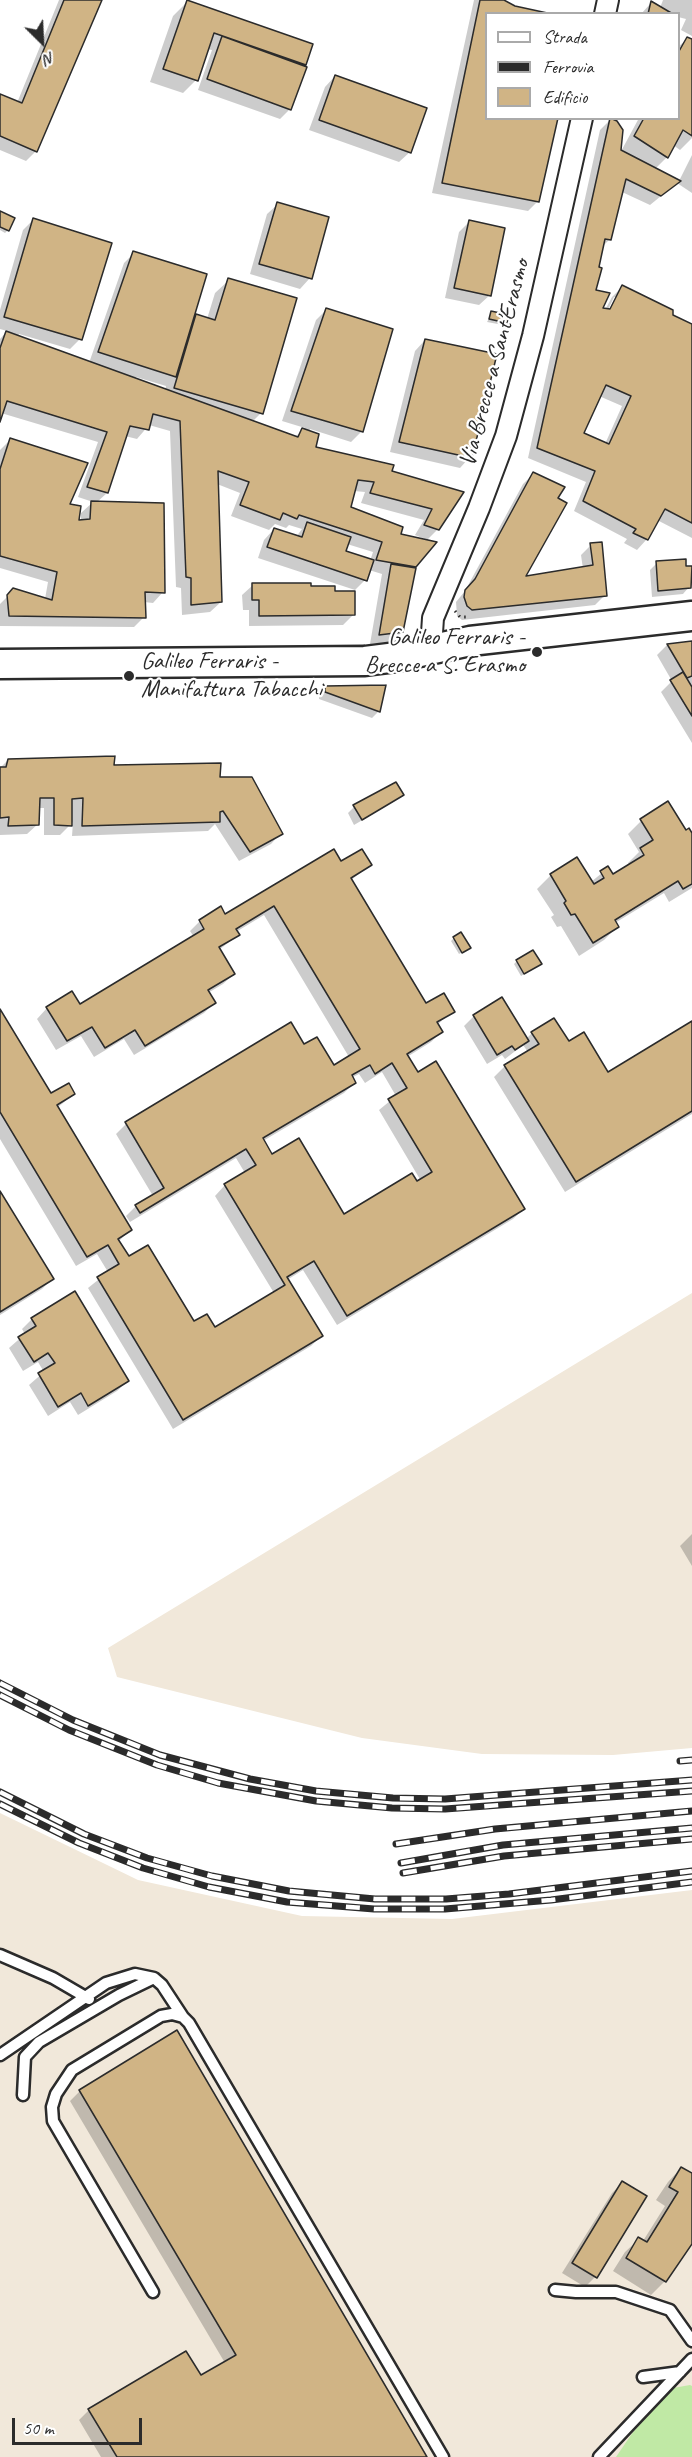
<!DOCTYPE html>
<html>
<head>
<meta charset="utf-8">
<style>
  body { margin:0 }
  #map { position:relative; width:692px; height:2457px; overflow:hidden; background:#fff; font-family:Caveat,sans-serif }
  canvas { display:block }
  .legend { position:absolute; left:485px; top:12px; width:195px; height:108px; box-sizing:border-box; background:#fff; border:2px solid #aaa; margin:0; padding:8px 10px; list-style:none; font-size:18px; color:#2b2b2b }
  .legend li { display:flex; align-items:center; gap:12px; height:30px }
  .legend b { width:30px; border:2px solid #aaa }
  .north { position:absolute; left:12px; top:12px; width:60px; height:60px; -webkit-text-stroke:4px #fff; paint-order:stroke; rotate:156deg; font-size:16px; font-weight:700; line-height:24px; text-align:center; color:#2b2b2b }
  .north::after { content:''; display:block; margin:auto; width:21px; height:27px; background:#2b2b2b; clip-path:polygon(50% 0,100% 100%,50% 72%,0 100%) }
  .scale { position:absolute; left:12px; top:2418px; width:130px; height:27px; box-sizing:border-box; border:3px solid #2b2b2b; border-top:0; padding-left:8px; font-size:18px; line-height:21px; white-space:nowrap; color:#2b2b2b; -webkit-text-stroke:4px #fff; paint-order:stroke }
</style>
</head>
<body>
<div id="map">
<canvas width="692" height="2457"></canvas>
<ul class="legend">
<li><b style="height:8px;background:#fff"></b>Strada</li>
<li><b style="height:8px;background:#2b2b2b"></b>Ferrovia</li>
<li><b style="height:16px;background:#d0b485"></b>Edificio</li>
</ul>
<div class="north">N</div>
<div class="scale">50 m</div>
</div>
<script>
const context = document.querySelector('canvas').getContext('2d');
context.lineJoin = 'round';
function fillPath(path, color) { context.fillStyle = color; context.fill(path, 'evenodd'); }
const poly = rows => new Path2D(rows.map(r => 'M' + r).join(''));
function strokePath(path, color, width, dash) { context.strokeStyle = color; context.lineWidth = width; context.lineCap = dash ? 'butt' : 'round'; context.setLineDash(dash || []); context.stroke(path); }
function drawText(font, color, halo, rows, align = 'center') {
  context.font = font + ' Caveat,sans-serif'; context.lineWidth = 4.5; context.setLineDash([]); context.textBaseline = 'middle'; context.strokeStyle = halo; context.fillStyle = color; for (const [text, x, y, turn = 0] of rows) {
    context.save(); context.translate(x, y); context.rotate((+turn || 0) * Math.PI / 180); context.textAlign = isNaN(turn) ? turn : align; if (halo) context.strokeText(text, 0, 0); context.fillText(text, 0, 0); context.restore();
  }
}
const built = poly([
  [692,1293,692,1748,613,1755,482,1754,362,1738,117,1677,108,1648],
  [0,1813,138,1880,302,1916,452,1919,692,1890,692,2457,0,2457]
]);
const green = poly([
  [690,2385,692,2386,692,2457,616,2457,633,2432,673,2388]
]);
const shadow = poly([
  [59,0,100,0,36,151,26,161,0,150,0,96,17,103],
  [474,0,500,0,486,14,486,118,538,201,528,211,432,193],
  [663,0,692,0,692,36,681,30,686,19,678,17,678,14,641,14,651,3,660,8],
  [187,2,305,64,290,109,280,119,198,90,212,50,207,49,196,80,183,93,150,82,173,16],
  [687,39,692,41,692,138,680,150,673,145,667,157,655,169,679,181,692,155,692,193,677,183,650,205,622,192,610,239,602,247,594,292,601,309,605,310,612,297,622,287,692,325,692,538,657,520,647,539,637,550,624,543,627,539,574,511,586,482,528,458,600,130,610,120,619,155,639,118,678,118,678,47],
  [614,297,617,297,608,317,605,316],
  [599,396,622,406,605,444,582,434],
  [335,76,410,152,399,162,309,130,325,87],
  [278,204,310,278,300,289,250,274,267,214],
  [0,213,8,230,5,233,0,230],
  [33,220,80,339,70,349,19,334,18,337,89,363,124,263,134,253,191,321,196,316,207,319,215,293,229,280,261,413,252,422,295,437,305,428,282,421,316,320,326,310,391,330,361,432,351,442,310,429,309,432,314,448,462,493,438,529,427,540,415,535,424,520,361,503,365,492,354,491,349,508,399,535,435,543,414,567,402,632,391,642,370,644,382,574,369,570,365,580,355,590,258,558,264,540,274,529,296,537,302,529,289,525,286,528,275,524,269,530,231,516,240,493,217,484,221,602,210,612,182,615,181,588,176,587,170,431,149,425,137,439,125,436,107,493,96,503,163,592,153,603,144,602,144,617,134,627,0,626,0,604,14,590,45,599,48,582,0,568,0,450,10,440,68,506,77,522,81,521,81,513,93,502,78,497,98,442,1,413,0,417,0,339,7,331,0,329,0,310,23,230],
  [136,377,166,386,165,390,135,379],
  [347,544,373,552,370,561,344,552],
  [469,222,490,295,479,305,445,298,459,232],
  [492,313,506,322,503,325,487,322],
  [425,340,470,457,460,468,390,452,415,351],
  [533,474,556,498,523,578,583,569,581,555,591,545,605,595,595,605,462,620,457,616,456,602,465,591,523,484],
  [657,563,685,568,692,567,692,583,689,583,689,587,683,594,652,597,650,570],
  [253,585,310,588,334,592,354,614,343,625,249,626,249,610,243,610,242,595],
  [692,643,692,743,661,692,672,681,657,655,667,645],
  [326,687,379,711,372,718,319,699,319,694],
  [8,760,113,767,218,779,281,833,271,844,239,861,215,824,208,831,72,836,73,822,60,835,44,835,44,808,38,808,38,824,27,834,0,835,0,768],
  [402,794,395,801,354,825,348,813,354,807],
  [641,821,685,832,692,836,692,888,669,902,664,893,615,923,617,927,604,940,579,956,561,926,557,927,551,917,554,915,537,889,551,875,577,859,591,882,608,868,613,876,629,866,628,863,639,852,628,834],
  [341,863,370,865,350,881,425,1005,453,1011,437,1025,441,1032,431,1042,407,1057,418,1074,524,1209,513,1219,337,1325,303,1270,287,1280,321,1336,311,1346,173,1429,88,1288,108,1272,97,1254,76,1266,0,1139,0,1012,50,1096,74,1094,57,1108,130,1230,118,1242,128,1258,194,1323,214,1329,274,1293,215,1196,225,1185,245,1173,236,1158,130,1222,126,1216,136,1206,153,1196,116,1134,126,1124,304,1046,334,1067,349,1057,264,915,236,932,238,935,219,950,234,974,223,984,208,993,214,1003,204,1013,134,1055,124,1039,94,1057,81,1036,56,1050,37,1019,47,1008,79,1006,194,937,190,931,200,921,225,916],
  [382,1072,396,1096,379,1110,421,1181,344,1216,272,1156,263,1141,344,1093,354,1083,351,1078,359,1074,365,1083],
  [454,938,466,950,459,954,451,941],
  [517,961,537,966,521,976,514,964],
  [474,1016,526,1039,532,1033,568,1043,608,1074,692,1022,692,1114,565,1192,494,1077,505,1066,528,1052,523,1045,505,1059,502,1055,487,1064,464,1026],
  [0,1194,52,1279,42,1289,0,1315],
  [32,1319,128,1381,117,1391,78,1415,70,1402,48,1416,29,1385,44,1372,38,1362,23,1371,9,1348,25,1334,22,1329],
  [692,1534,692,1566,680,1546],
  [80,2091,425,2457,101,2457,79,2420,89,2410,200,2377,225,2363,70,2101],
  [681,2168,692,2175,692,2241,665,2281,651,2295,613,2271,625,2252,639,2239,643,2241,665,2206,656,2200,668,2182],
  [622,2183,595,2277,585,2287,562,2273,612,2193]
]);
const building = poly([
  [64,0,102,0,37,152,0,136,0,94,22,103,64,0],
  [187,0,313,44,306,65,214,33,198,81,163,69,187,0],
  [480,0,504,0,515,6,552,14,486,14,486,118,558,118,539,202,442,183,480,0],
  [651,1,673,14,648,14,651,1],
  [222,36,307,67,291,110,207,79,222,36],
  [687,37,692,39,692,136,683,130,668,158,634,136,644,118,678,118,678,53,687,37],
  [335,75,427,108,411,153,319,120,335,75],
  [610,118,617,121,623,130,621,150,681,181,661,196,626,179,611,240,605,239,599,267,602,268,596,290,610,293,603,308,610,309,622,285,673,310,673,315,692,324,692,523,665,509,648,540,633,533,636,529,583,501,595,471,537,448,610,118],
  [606,385,631,396,609,444,584,433,606,385],
  [277,202,329,217,312,279,259,264,277,202],
  [0,211,15,218,9,231,0,227,0,211],
  [33,218,112,243,82,340,4,317,33,218],
  [469,220,505,228,491,296,454,288,469,220],
  [133,251,207,274,176,377,98,352,133,251],
  [228,278,297,298,263,414,174,388,196,314,215,320,228,278],
  [326,308,393,329,363,432,291,411,326,308],
  [491,311,509,315,507,323,489,319,491,311],
  [6,331,298,437,302,428,319,434,316,447,394,465,392,471,464,492,439,530,424,525,432,509,370,493,374,482,358,480,351,507,403,527,401,534,437,542,416,567,376,560,382,542,299,515,297,519,283,513,280,520,240,505,249,482,218,471,222,602,191,605,191,578,186,577,180,421,153,414,149,430,130,426,108,493,87,487,107,432,7,401,0,422,0,348,6,331],
  [425,339,497,354,472,458,399,442,425,339],
  [10,438,88,463,70,504,81,506,79,520,90,519,91,501,164,503,165,593,145,592,146,618,9,616,7,595,13,588,52,600,57,572,0,556,0,469,10,438],
  [533,472,565,487,558,498,567,503,526,576,593,565,590,543,602,542,607,596,472,610,467,606,464,597,465,590,475,579,533,472],
  [307,522,351,537,346,551,374,560,367,581,267,547,274,528,302,537,307,522],
  [686,559,686,566,692,566,691,588,658,591,656,561,686,559],
  [391,564,416,568,403,632,379,635,391,564],
  [252,583,311,583,311,586,335,586,335,591,355,591,355,615,259,616,259,600,252,600,252,583],
  [692,641,692,676,687,678,667,644,692,641],
  [683,672,692,687,692,716,670,680,683,672],
  [386,685,380,712,325,692,325,686,386,685],
  [115,756,114,765,221,763,220,777,252,777,283,834,250,852,223,811,220,812,220,822,82,826,83,798,72,799,72,826,54,825,54,798,40,798,39,825,8,826,9,817,0,818,0,767,6,767,8,759,115,756],
  [396,782,404,795,362,820,353,805,396,782],
  [668,801,686,830,689,828,692,833,692,884,683,889,678,881,615,920,619,927,593,943,575,914,571,915,564,903,566,901,550,874,577,857,594,884,604,878,600,871,608,866,613,874,644,855,640,848,653,840,640,819,668,801],
  [334,849,341,861,362,849,372,865,351,878,426,1003,444,993,455,1012,437,1022,443,1032,407,1054,418,1072,436,1061,525,1209,347,1316,314,1261,287,1277,323,1336,183,1420,97,1277,119,1264,108,1245,87,1257,0,1112,0,1009,51,1093,69,1083,75,1094,57,1105,132,1230,118,1239,129,1256,148,1245,194,1321,207,1314,215,1327,285,1285,224,1184,256,1165,246,1149,140,1213,135,1205,164,1188,125,1122,291,1022,304,1044,317,1037,334,1065,360,1049,274,906,236,929,240,935,219,947,235,974,208,990,216,1003,145,1046,135,1030,105,1048,92,1027,67,1041,46,1007,72,991,80,1004,204,929,199,920,221,906,225,914,334,849],
  [392,1063,407,1088,388,1099,432,1172,417,1181,412,1173,344,1214,299,1138,272,1154,263,1138,356,1083,352,1075,370,1065,375,1074,392,1063],
  [461,932,471,948,462,953,453,937,461,932],
  [533,950,542,964,524,974,516,960,533,950],
  [502,997,529,1041,515,1050,512,1046,497,1055,473,1015,502,997],
  [554,1018,569,1041,584,1032,608,1072,692,1021,692,1111,576,1182,504,1065,539,1044,531,1032,554,1018],
  [0,1191,54,1279,0,1312,0,1191],
  [75,1291,129,1381,88,1406,81,1393,58,1407,38,1373,55,1363,48,1353,34,1362,18,1337,36,1326,31,1318,75,1291],
  [177,2030,427,2457,117,2457,88,2409,186,2351,201,2375,236,2355,79,2090,177,2030],
  [681,2167,692,2173,692,2244,666,2282,626,2258,638,2237,647,2242,678,2192,669,2187,681,2167],
  [622,2181,647,2196,597,2278,572,2263,622,2181]
]);
const path = poly([
  [455,611,460,617,466,617]
]);
const lane = poly([
  [0,1955,53,1978,89,1999],
  [0,2055,106,1983,135,1974,154,1978,162,1985,183,2017],
  [23,2095,25,2057,39,2042,119,1995,154,1978],
  [555,2290,576,2292,616,2292,670,2310,692,2341],
  [153,2292,53,2121,52,2107,56,2094,72,2070,161,2016,172,2014,183,2017,189,2023,443,2457],
  [643,2377,680,2372],
  [599,2457,692,2359]
]);
const street = poly([
  [605,14,608,0],
  [431,648,433,618,479,508,506,436,533,336,582,118]
]);
const secondary = poly([
  [0,664,365,661,397,657,470,641,692,616]
]);
const rail = poly([
  [0,1683,73,1720,160,1755,250,1779,316,1791,393,1798,445,1799,692,1780],
  [0,1695,69,1730,157,1765,218,1783,316,1801,392,1808,445,1809,692,1791],
  [680,1761,692,1760],
  [0,1792,84,1834,147,1858,212,1876,289,1891,375,1899,446,1899,509,1894,692,1871],
  [0,1804,79,1843,143,1868,209,1887,287,1902,374,1909,445,1909,551,1900,692,1882],
  [396,1844,495,1829,692,1811],
  [401,1863,503,1845,692,1828],
  [403,1873,504,1856,692,1839]
]);
const markers = [
  [537,652,6,"#2b2b2b"],
  [129,676,6,"#2b2b2b"]
];
const streetNames = [
  ["Via Brecce a Sant'Erasmo",495,363,-75]
];
const poiNames = [
  ["Galileo Ferraris -",525,638],
  ["Brecce a S. Erasmo",525,666],
  ["Galileo Ferraris -",141,662,"left"],
  ["Manifattura Tabacchi",141,690,"left"]
];
fillPath(built, '#f1e8da');
fillPath(green, '#c0e9a5');
fillPath(shadow, '#0003');
fillPath(building, '#d0b485');
strokePath(building, '#2b2b2b', 1.5);
strokePath(lane, '#2b2b2b', 15);
strokePath(street, '#2b2b2b', 24);
strokePath(secondary, '#2b2b2b', 33);
strokePath(path, '#2b2b2b', 3, [1.5, 4.5]);
strokePath(lane, '#fff', 10);
strokePath(street, '#fff', 20);
strokePath(secondary, '#fff', 28);
strokePath(rail, '#2b2b2b', 7);
strokePath(rail, '#fff', 4.5, [14]);
for (const [x, y, r, color] of markers) { const dot = new Path2D(); dot.arc(x, y, r, 0, 2 * Math.PI); context.fillStyle = color; context.fill(dot); strokePath(dot, '#fff', 2); }
drawText('24px', '#2b2b2b', '#fff', streetNames);
drawText('24px', '#2b2b2b', '#fff', poiNames, 'right');
</script>
</body>
</html>
